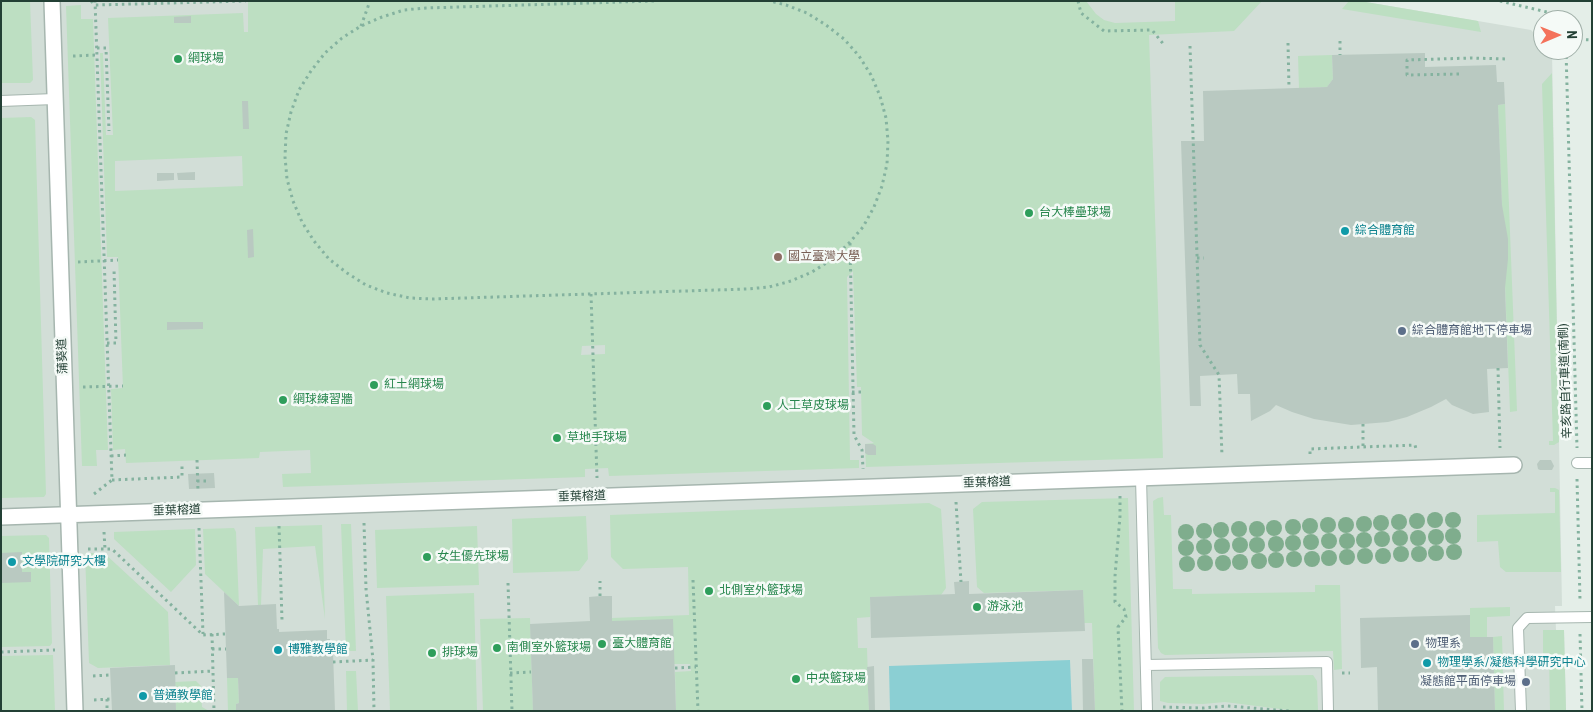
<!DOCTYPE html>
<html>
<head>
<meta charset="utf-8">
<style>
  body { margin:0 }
  #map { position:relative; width:1593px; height:712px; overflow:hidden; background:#e4eee8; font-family:"Roboto Condensed",sans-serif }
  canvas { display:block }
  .frame { position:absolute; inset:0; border:2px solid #234035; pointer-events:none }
  .north { position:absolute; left:1533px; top:10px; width:50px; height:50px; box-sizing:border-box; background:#f5faf7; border:1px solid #a1b0a9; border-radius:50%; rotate:89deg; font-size:14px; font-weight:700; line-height:20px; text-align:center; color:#234035 }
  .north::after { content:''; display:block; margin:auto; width:18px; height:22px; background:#f4725b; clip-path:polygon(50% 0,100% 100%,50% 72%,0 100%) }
</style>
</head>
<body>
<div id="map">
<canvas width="1593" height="712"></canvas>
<div class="frame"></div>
<div class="north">N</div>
</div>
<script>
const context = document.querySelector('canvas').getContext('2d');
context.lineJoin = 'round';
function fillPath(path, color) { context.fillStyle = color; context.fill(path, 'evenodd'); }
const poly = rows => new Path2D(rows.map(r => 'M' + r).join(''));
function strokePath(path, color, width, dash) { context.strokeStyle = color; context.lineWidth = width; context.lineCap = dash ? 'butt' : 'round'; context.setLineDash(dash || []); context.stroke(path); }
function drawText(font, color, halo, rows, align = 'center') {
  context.font = font + ' "Roboto Condensed","Noto Sans TC",sans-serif'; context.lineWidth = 5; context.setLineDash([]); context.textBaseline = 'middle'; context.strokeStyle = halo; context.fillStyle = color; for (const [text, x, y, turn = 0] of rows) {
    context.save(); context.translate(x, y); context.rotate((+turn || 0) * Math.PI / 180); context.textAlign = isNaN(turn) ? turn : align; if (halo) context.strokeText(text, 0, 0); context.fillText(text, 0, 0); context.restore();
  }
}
const built = poly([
  [1,1,1360,1,1531,30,1543,43,1543,50,1550,50,1552,52,1562,606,1555,606,1556,630,1564,630,1566,711,1,711]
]);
const green = poly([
  [1,1,30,1,33,80,30,83,1,83],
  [248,1,1086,1,1096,14,1104,20,1115,23,1175,21,1175,1,1262,1,1234,31,1149,35,1163,458,866,467,865,444,874,443,862,435,861,387,857,387,853,271,847,277,850,460,859,460,859,468,609,476,608,468,585,469,585,477,283,487,282,474,311,473,310,450,260,452,259,458,126,463,125,449,113,450,111,389,123,388,118,257,107,257,100,53,103,53,106,135,113,135,108,18,243,13,244,32,248,32],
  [242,156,243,186,115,191,115,161],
  [167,322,203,322,203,329,168,330],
  [605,345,605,354,581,355,582,346],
  [1349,1,1360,1,1478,21,1481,32,1342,9],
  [81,5,81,19,93,19,108,450,96,450,97,466,82,466,66,6],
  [1332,55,1333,79,1327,87,1299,88,1298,56],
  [1552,73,1559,442,1554,445,1549,445,1549,441,1553,441,1542,84],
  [1505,104,1517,411,1510,412,1498,105],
  [31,117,35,120,46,494,44,497,1,498,1,118],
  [1550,488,1555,488,1559,490,1561,572,1506,572,1500,567,1498,541,1477,542,1477,515,1555,513,1555,492,1550,492],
  [1163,497,1164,515,1171,515,1173,589,1192,589,1192,594,1315,592,1315,585,1340,585,1342,669,1334,670,1333,651,1165,655,1161,653,1158,648,1153,501,1158,498],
  [1128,498,1134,711,1095,711,1092,623,1084,623,1083,590,984,593,977,587,973,509,982,502],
  [929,503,941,509,946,588,941,595,870,597,870,617,857,618,858,648,867,648,869,711,676,711,675,672,691,671,690,664,674,664,612,621,612,618,689,615,688,567,623,569,611,557,610,515],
  [586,516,588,559,579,571,513,573,512,519],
  [341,524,351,524,356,651,346,651],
  [322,525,325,619,315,546,263,549,261,605,258,605,255,527],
  [477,526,479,585,377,588,375,530],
  [234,528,236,532,239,606,205,574,203,529],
  [195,529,196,565,171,592,114,539,114,532],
  [46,535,49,538,52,643,50,646,1,647,1,536],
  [85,553,104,553,168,612,170,665,98,668,89,663],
  [474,593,477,711,390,711,386,596],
  [1510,607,1510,616,1487,617,1487,637,1470,637,1470,608],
  [530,618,533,711,483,711,480,619],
  [1543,630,1564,630,1566,711,1550,711,1549,653,1543,653],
  [1502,636,1504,711,1495,711,1493,637],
  [53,655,55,711,1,711,1,656],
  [346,671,356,671,358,711,347,711],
  [1313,675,1317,681,1318,711,1296,711,1225,702,1203,704,1168,703,1160,701,1160,682,1165,677],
  [227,678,238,678,239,703,236,704,236,711,228,711],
  [196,681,201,686,202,707,209,711,176,711,175,682]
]);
const water = poly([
  [1070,660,1072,711,890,711,889,666]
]);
const building = poly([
  [191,16,191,23,174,23,174,17],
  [1425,53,1425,67,1496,65,1497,82,1504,82,1505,104,1498,105,1502,205,1508,239,1508,259,1505,288,1508,368,1487,369,1489,412,1473,414,1452,405,1446,399,1431,407,1407,417,1388,422,1351,425,1314,419,1292,412,1276,405,1270,411,1251,421,1250,394,1238,394,1237,374,1200,376,1201,406,1190,406,1181,141,1204,141,1203,91,1327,87,1333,79,1332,55],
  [242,101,248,101,249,129,243,129],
  [195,172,195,180,178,180,177,173],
  [157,173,174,173,174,180,157,181],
  [253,229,254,257,248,258,247,230],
  [167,322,203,322,203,329,167,330],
  [865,444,873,444,876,446,876,455,868,455,865,453],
  [1540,460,1551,460,1554,466,1552,470,1540,470,1538,469,1537,464],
  [214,473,215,488,189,489,188,474],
  [22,552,22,572,31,572,31,582,1,583,1,553],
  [969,581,969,594,1083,590,1085,631,871,638,870,597,955,594,954,582],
  [224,592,239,606,276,604,277,629,279,629,279,632,327,630,327,639,330,639,330,652,333,652,335,711,236,711,236,704,239,703,238,678,227,678],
  [600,596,612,596,612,621,673,619,676,711,533,711,530,624,590,621,589,597],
  [1470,615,1470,637,1493,637,1495,711,1378,711,1377,667,1361,668,1360,618],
  [1082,659,1093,659,1095,711,1083,711],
  [175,665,176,711,112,711,110,668],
  [874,666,875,711,869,711,867,667]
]);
const path = poly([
  [91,1,95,5,246,1],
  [654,1,426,8,404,10,382,17,361,26,342,38,325,53,311,71,299,90,291,112,286,134,285,157,287,179,293,201,302,222,314,241,329,259,347,273,366,285,387,293,410,298,432,299,747,289,769,287,791,281,812,272,831,260,850,242,863,227,874,207,882,186,887,164,888,141,886,118,880,96,871,75,859,56,844,39,826,25,807,13,786,5,770,1],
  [1078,1,1081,13,1104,31,1152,30,1165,46],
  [1500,1,1547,12,1552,20],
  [361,26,370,1],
  [1573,39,1592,40],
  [1340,41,1340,55],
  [1288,43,1289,88],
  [1190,46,1200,345,1219,375,1222,456],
  [97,48,106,48,109,131],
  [1566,50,1577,448],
  [73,56,97,55],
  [1459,74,1407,75,1407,60,1471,58,1508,59],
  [850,243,854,435,862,450,863,469],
  [1197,258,1204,258],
  [78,262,118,260],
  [591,294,597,478],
  [107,343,116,343,114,269],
  [1498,368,1500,448],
  [83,387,123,386],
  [852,392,861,392],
  [1363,424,1363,449],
  [1310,454,1310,449,1415,445,1416,449],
  [111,456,126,455],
  [197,460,198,492],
  [1577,479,1580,600],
  [112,480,182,477,182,466],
  [197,481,210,481],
  [94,494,112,480,95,1],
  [1120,496,1120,516,1115,576,1115,602,1124,609,1126,617,1118,627,1122,711],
  [956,502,961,582],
  [364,523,366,589,373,660,374,711],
  [279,526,282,620],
  [199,528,203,634],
  [104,532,105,549],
  [88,549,112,549,203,635,225,634],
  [693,580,698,711],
  [508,583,512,711],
  [600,596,600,581],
  [212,634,214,711],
  [1580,634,1582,711],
  [212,649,226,649],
  [1,652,55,650],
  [333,662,373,660],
  [675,668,696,667],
  [175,673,213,671],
  [510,673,531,672],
  [1342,673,1350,673],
  [93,676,110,675],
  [107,699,107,711],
  [94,700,111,699],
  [1163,707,1203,708,1227,706,1289,711]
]);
const lane = poly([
  [1,101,55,99],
  [1577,463,1592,463],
  [1141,478,1147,711],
  [1146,665,1327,662,1328,711],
  [1521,711,1518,628,1527,618,1592,617]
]);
const street = poly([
  [52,1,75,711],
  [1,517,1514,465]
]);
const trees = [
  [1435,520],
  [1453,520],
  [1417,521],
  [1399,522],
  [1381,523],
  [1364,524],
  [1328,525],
  [1346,525],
  [1310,526],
  [1293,527],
  [1274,528],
  [1239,529],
  [1257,529],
  [1221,530],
  [1204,531],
  [1186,532],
  [1453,536],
  [1436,537],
  [1400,538],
  [1418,538],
  [1382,539],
  [1364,540],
  [1329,541],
  [1347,541],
  [1311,542],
  [1293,543],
  [1276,544],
  [1240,545],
  [1257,545],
  [1222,546],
  [1204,547],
  [1186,548],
  [1454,552],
  [1436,553],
  [1401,554],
  [1419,554],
  [1365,556],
  [1383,556],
  [1347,557],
  [1329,558],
  [1294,559],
  [1312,559],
  [1276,560],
  [1259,561],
  [1240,562],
  [1205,563],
  [1223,563],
  [1187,564]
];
const markers = [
  [178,59,5,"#2e9e5b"],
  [1029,213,5,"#2e9e5b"],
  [1345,231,5,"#0f9aa8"],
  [778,257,5,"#8d6e63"],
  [1402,331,5,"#5c6f8a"],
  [374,385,5,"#2e9e5b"],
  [283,400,5,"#2e9e5b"],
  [767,406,5,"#2e9e5b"],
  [557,438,5,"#2e9e5b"],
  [427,557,5,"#2e9e5b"],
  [12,562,5,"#0f9aa8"],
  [709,591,5,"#2e9e5b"],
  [977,607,5,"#2e9e5b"],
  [602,644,5,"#2e9e5b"],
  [1415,644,5,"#5c6f8a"],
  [497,648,5,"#2e9e5b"],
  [278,650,5,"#0f9aa8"],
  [432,653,5,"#2e9e5b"],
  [1427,663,5,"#0f9aa8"],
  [796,679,5,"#2e9e5b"],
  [1526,682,5,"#5c6f8a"],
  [143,696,5,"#0f9aa8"]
];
const leisureNames = [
  ["網球場",188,59],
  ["台大棒壘球場",1039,213],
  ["紅土網球場",384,385],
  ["網球練習牆",293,400],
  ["人工草皮球場",777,406],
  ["草地手球場",567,438],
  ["女生優先球場",437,557],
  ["北側室外籃球場",719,591],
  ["游泳池",987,607],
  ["臺大體育館",612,644],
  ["南側室外籃球場",507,648],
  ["排球場",442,653],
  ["中央籃球場",806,679]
];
const cultureNames = [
  ["綜合體育館",1355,231],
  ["文學院研究大樓",22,562],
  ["博雅教學館",288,650],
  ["物理學系/凝態科學研究中心",1437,663],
  ["普通教學館",153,696]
];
const educationNames = [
  ["國立臺灣大學",788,257]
];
const serviceNames = [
  ["綜合體育館地下停車場",1412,331],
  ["物理系",1425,644],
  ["凝態館平面停車場",1516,682,"right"]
];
const streetNames = [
  ["蒲葵道",63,356,-92],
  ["辛亥路自行車道(南側)",1566,381,-92],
  ["垂葉榕道",987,483,-2],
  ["垂葉榕道",582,497,-2],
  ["垂葉榕道",177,511,-2]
];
fillPath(built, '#d2ded7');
fillPath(green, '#bddfc2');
fillPath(water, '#8bcfd3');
fillPath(building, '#b9c9c1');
strokePath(lane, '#a6b6af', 12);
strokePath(street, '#a6b6af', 18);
strokePath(path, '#84b29f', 3, [2.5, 4]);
strokePath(lane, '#fff', 10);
strokePath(street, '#fff', 15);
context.fillStyle = '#7fad8d';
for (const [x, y] of trees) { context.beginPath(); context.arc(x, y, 8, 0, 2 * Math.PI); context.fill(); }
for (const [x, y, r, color] of markers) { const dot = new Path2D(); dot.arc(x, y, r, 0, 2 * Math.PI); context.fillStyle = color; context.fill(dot); strokePath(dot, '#f5faf7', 2); }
drawText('12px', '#27864d', '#f5faf7', leisureNames, 'left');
drawText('12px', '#0d838f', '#f5faf7', cultureNames, 'left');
drawText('12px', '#785e54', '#f5faf7', educationNames, 'left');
drawText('12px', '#4e5e75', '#f5faf7', serviceNames, 'left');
drawText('12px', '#234035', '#f5faf7', streetNames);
</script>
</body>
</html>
